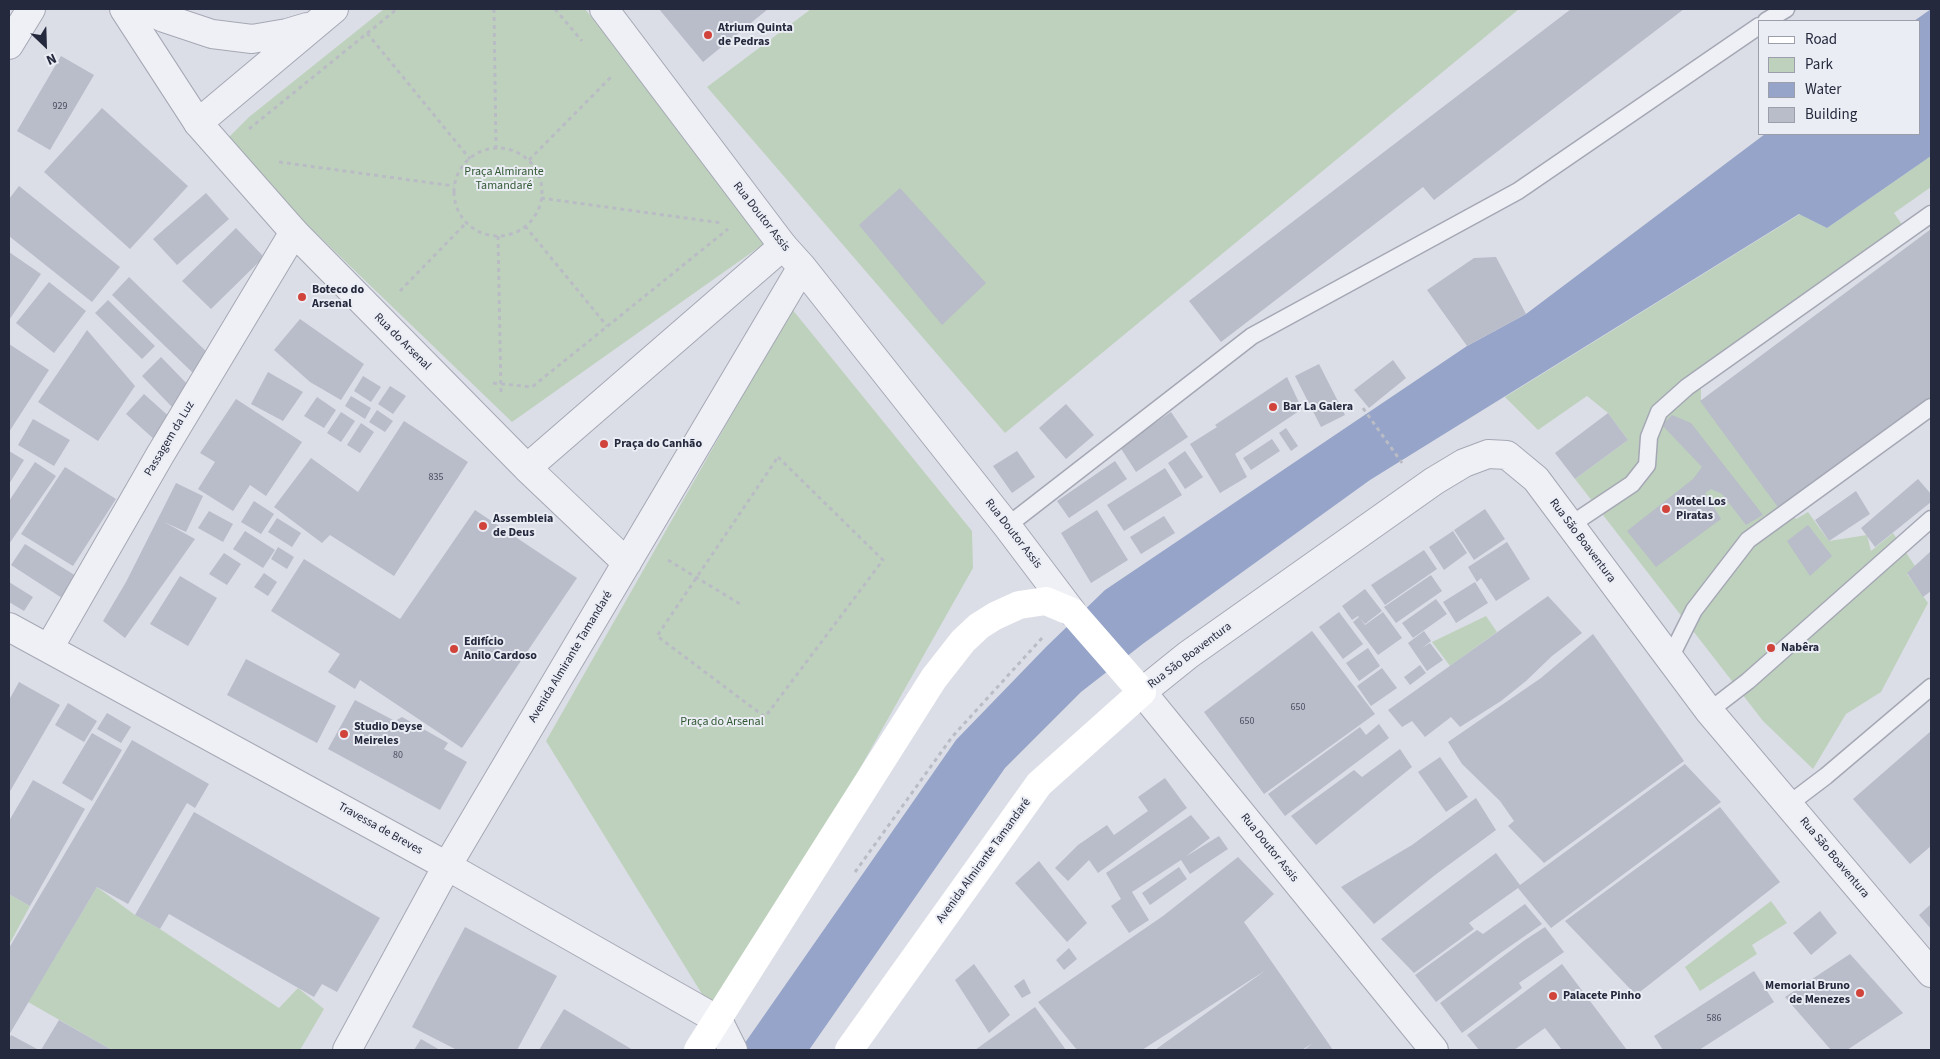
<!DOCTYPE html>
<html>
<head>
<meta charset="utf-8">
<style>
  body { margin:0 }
  #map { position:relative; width:1940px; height:1059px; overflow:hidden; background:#dcdee7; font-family:"Source Sans 3",sans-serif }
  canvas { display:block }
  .frame { position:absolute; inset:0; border:10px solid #25293d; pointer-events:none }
  .legend { position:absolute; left:1758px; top:20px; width:162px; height:115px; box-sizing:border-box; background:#ebedf4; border:1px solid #9c9fab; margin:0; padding:6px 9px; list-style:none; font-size:15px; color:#25293d }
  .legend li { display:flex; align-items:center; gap:10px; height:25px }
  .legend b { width:25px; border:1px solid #9c9fab }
  .north { position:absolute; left:20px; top:20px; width:50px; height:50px; -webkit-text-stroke:4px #ebedf4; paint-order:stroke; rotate:156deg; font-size:14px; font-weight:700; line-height:20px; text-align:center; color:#25293d }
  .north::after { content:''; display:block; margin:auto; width:18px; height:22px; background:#25293d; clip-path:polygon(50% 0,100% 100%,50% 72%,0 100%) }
</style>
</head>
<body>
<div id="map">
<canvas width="1940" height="1059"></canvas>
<div class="frame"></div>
<ul class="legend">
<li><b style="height:6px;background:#fff"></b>Road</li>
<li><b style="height:14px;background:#bed1bd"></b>Park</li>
<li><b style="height:14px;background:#95a4c8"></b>Water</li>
<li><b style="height:14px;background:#b9bcc9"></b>Building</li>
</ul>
<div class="north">N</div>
</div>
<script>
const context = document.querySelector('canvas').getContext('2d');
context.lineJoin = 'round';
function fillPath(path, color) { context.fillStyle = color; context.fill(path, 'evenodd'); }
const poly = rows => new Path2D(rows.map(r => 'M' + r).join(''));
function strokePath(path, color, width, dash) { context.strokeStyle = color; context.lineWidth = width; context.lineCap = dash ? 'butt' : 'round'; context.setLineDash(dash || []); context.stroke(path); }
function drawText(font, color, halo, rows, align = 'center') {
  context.font = font + ' "Source Sans 3",sans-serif'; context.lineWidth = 4; context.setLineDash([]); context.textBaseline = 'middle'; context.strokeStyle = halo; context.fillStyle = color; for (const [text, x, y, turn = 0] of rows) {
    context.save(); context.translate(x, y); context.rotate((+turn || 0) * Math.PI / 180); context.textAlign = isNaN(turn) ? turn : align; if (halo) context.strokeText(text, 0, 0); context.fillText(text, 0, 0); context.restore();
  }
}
const green = poly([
  [384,9,585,9,772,238,512,422,297,215,224,142,249,117],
  [811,9,1519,9,1005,433,707,87],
  [1931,156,1931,187,1894,213,1910,236,1701,385,1701,401,1796,519,1808,512,1829,541,1867,535,1871,551,1893,533,1915,566,1907,574,1928,603,1881,692,1846,714,1813,769,1763,721,1575,479,1628,440,1608,413,1587,396,1538,430,1505,397,1800,214,1827,228],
  [792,309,972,531,973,568,718,1020,546,741],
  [1486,616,1497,632,1450,666,1432,642],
  [97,887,135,915,160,929,279,1008,298,988,324,1009,300,1050,112,1050,28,1002],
  [9,894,30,906,9,945],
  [1771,901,1787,923,1752,945,1757,954,1700,991,1685,967]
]);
const water = poly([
  [1931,9,1931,156,1827,228,1799,214,1370,480,1144,643,1081,692,1005,768,809,1050,740,1050,956,740,1046,647,1105,590,1467,346,1526,314,1765,134,1919,134,1919,21,1914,21]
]);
const building = poly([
  [659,9,768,9,703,62],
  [1571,9,1684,9,1434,200,1423,187,1221,342,1189,301],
  [61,56,94,75,50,150,17,131],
  [102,108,188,186,130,249,44,172],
  [19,186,120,267,92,302,9,236,9,199],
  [900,188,986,283,942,325,859,225],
  [206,193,229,219,177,265,153,239],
  [236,228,264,257,211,309,182,281],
  [1931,229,1931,404,1783,514,1700,401],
  [9,252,41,274,9,320],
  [1496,257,1526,314,1467,346,1427,290,1474,258],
  [129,277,210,355,193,373,112,295],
  [49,282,86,311,54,353,16,323],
  [108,300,155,346,142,359,95,313],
  [300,319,364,364,341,400,310,382,274,350],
  [87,330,135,386,98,441,38,402],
  [9,344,49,370,9,432],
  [161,357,193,390,173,408,142,376],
  [1393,360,1406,378,1369,408,1354,390],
  [1319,364,1345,415,1321,427,1295,376],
  [268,372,303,392,283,421,251,404],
  [363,376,381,387,371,402,354,391],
  [1287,377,1302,409,1235,454,1247,477,1220,493,1190,444,1217,427,1215,425],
  [390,386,406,396,393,414,378,404],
  [144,394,173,420,155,440,126,414],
  [351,396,371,408,365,419,345,406],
  [317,397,336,410,324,428,304,416],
  [236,399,302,442,266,496,250,485,233,511,198,489,215,462,200,453],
  [1066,404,1094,435,1066,459,1039,428],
  [377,410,393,421,385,432,369,422],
  [341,412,355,421,341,442,327,433],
  [1171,412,1188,437,1136,472,1120,447],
  [1608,413,1628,440,1575,479,1555,453],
  [1672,415,1691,423,1763,515,1746,525,1722,494,1711,489,1705,493,1721,519,1656,567,1627,531,1693,479,1702,467,1662,425],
  [33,419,70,440,54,466,18,445],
  [404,421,468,462,394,576,330,535,322,543,274,507,311,458,358,492],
  [361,423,374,432,360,453,347,445],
  [1286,428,1298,446,1291,451,1279,433],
  [1272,439,1280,451,1251,470,1243,458],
  [9,451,24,460,9,484],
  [1017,451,1035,477,1012,493,993,466],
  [1185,451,1203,477,1185,489,1168,463],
  [1115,461,1127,479,1069,518,1057,501],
  [35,462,56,476,9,544,9,501],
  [65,467,116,499,73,566,21,534],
  [1165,468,1182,495,1124,531,1107,505],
  [1918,479,1931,494,1931,502,1875,547,1861,528],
  [176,483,203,496,186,532,164,522,195,539,125,638,103,621,126,582],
  [1856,491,1870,514,1829,541,1815,520],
  [254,501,274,514,261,534,241,522],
  [1485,509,1505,539,1474,560,1454,530],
  [475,510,577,578,462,748,360,680,355,689,328,672,340,654,271,611,304,559,400,619],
  [1097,510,1128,560,1091,583,1061,533],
  [209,511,233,524,223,542,198,528],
  [1164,516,1175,533,1141,554,1130,537],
  [277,518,301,533,292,547,268,532],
  [1808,525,1832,556,1810,576,1787,541],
  [245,531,275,550,263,568,233,549],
  [1453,531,1467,553,1444,570,1429,547],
  [1507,542,1530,579,1496,601,1481,578,1477,582,1468,567],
  [25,544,76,576,62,598,11,565],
  [278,547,294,557,287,569,271,559],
  [1424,550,1437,569,1385,605,1371,585],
  [1931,551,1931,591,1923,597,1907,573],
  [224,553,241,564,227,585,209,574],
  [264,573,277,582,268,596,254,587],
  [1431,575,1442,591,1396,623,1384,607],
  [180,576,217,598,188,646,150,624],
  [9,582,33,597,24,611,9,602],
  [1475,582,1488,603,1456,623,1443,602],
  [1365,589,1382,611,1365,624,1358,616,1352,620,1342,606],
  [1548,596,1582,633,1552,656,1526,681,1501,701,1460,727,1451,717,1425,737,1412,721,1402,727,1388,710],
  [1436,599,1447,614,1413,638,1402,623],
  [1339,612,1363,644,1343,659,1319,627],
  [1383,612,1402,638,1378,655,1353,622,1359,617,1365,625],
  [1312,631,1375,714,1264,794,1204,712],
  [1424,631,1431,641,1422,648,1430,643,1443,660,1427,671,1408,643],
  [1593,634,1684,761,1544,863,1508,826,1514,821,1500,801,1462,764,1448,742,1541,678],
  [1368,648,1380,666,1359,681,1346,663],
  [246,659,336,706,317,743,227,695],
  [1420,665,1426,673,1410,685,1404,677],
  [1382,668,1397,688,1371,706,1357,686],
  [19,682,60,705,9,793,9,700],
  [355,700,395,721,402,717,448,743,444,749,467,762,440,810,328,749],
  [68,703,97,721,84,742,55,725],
  [107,713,131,727,121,743,97,729],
  [1379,724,1389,738,1285,816,1268,794,1360,727,1366,735],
  [1931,731,1931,846,1910,864,1853,799],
  [92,733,122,750,92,801,62,783],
  [132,740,209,784,195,808,187,803,128,904,97,887,9,1035,9,948],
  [1400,749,1412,767,1316,845,1291,816,1354,770,1362,777],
  [1440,757,1468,797,1446,812,1418,772],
  [1685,764,1721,802,1551,928,1518,888,1469,923,1474,929,1414,973,1381,939,1496,853,1520,885],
  [1165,778,1187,808,1098,873,1089,860,1068,881,1055,868,1078,845,1107,825,1114,835,1148,811,1138,797],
  [33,780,85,809,30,906,9,894,9,821],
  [1476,798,1496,830,1435,875,1374,924,1341,887,1412,845],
  [1720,807,1780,882,1636,995,1565,921],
  [194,812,380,918,337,992,322,984,314,997,169,914,160,929,135,915],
  [1191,815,1210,838,1185,857,1219,836,1228,849,1190,874,1181,860,1132,892,1149,920,1129,933,1111,906,1121,899,1106,873],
  [1238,857,1274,894,1244,922,1333,1050,1304,1050,1313,1043,1302,1050,1155,1050,1266,970,1142,1050,1077,1050,1038,1002,1163,916],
  [1039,861,1087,923,1067,942,1015,883],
  [1179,867,1187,879,1150,905,1142,893],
  [1525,904,1542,924,1499,954,1436,1002,1415,975,1477,930,1483,934],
  [1930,905,1931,907,1931,929,1919,915],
  [1820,911,1837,933,1811,955,1793,933],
  [465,927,557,976,517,1050,457,1050,412,1027],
  [1545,927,1564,952,1519,983,1522,988,1462,1033,1440,1003,1525,940],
  [1069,948,1077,959,1064,970,1056,960],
  [1850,954,1903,1013,1847,1050,1831,1050,1785,997],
  [974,964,1010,1015,989,1033,955,980],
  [1562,964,1627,1050,1562,1050,1545,1028,1514,1050,1479,1050,1467,1035],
  [1754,971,1774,1002,1699,1050,1663,1050,1654,1036],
  [1024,979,1031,993,1022,998,1014,986],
  [1035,1007,1066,1050,975,1050],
  [564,1009,633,1050,539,1050],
  [59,1020,112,1050,41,1050],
  [11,1035,39,1050,9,1050,9,1039],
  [421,1039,440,1050,414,1050]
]);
const path = poly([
  [494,9,496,149],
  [555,9,582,41],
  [367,33,470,159],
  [249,129,397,9],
  '454 192a44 44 0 1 1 88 0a44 44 0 1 1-88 0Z',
  [529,160,611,77],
  [279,162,454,186],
  [541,198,722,223],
  [525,226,607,326],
  [498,236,501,393],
  [400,291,466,223],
  [493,383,532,387,728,229],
  [1363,408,1402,463],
  [778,457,883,560,765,717,657,636,778,457],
  [668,560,740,604],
  [855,872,952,737,1043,637]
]);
const service = poly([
  [1766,21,1786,9],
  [1007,526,1252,336,1518,191,1759,26],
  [1569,526,1632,484,1647,465,1649,437,1659,412,1687,387,1931,214],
  [1670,658,1694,610,1748,540,1931,407],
  [1709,711,1748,681,1931,519],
  [1789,804,1826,776,1931,687]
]);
const minor = poly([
  [145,9,164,18,212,34,252,39,287,33,307,27],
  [604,9,783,246],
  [9,45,31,9],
  [198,123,334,9],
  [9,627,447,866,347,1050],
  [49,648,160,455,294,232],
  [1142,692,1188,655,1434,481,1464,463,1488,454,1507,455,1536,479,1709,711,1931,973]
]);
const tertiary = poly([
  [124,9,198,123,294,232,527,468,627,563],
  [527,468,783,246,802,267,1007,526,1072,612],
  [1142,692,1434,1050],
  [733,1050,718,1020,447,866,802,267]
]);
const secondary = poly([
  [698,1050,934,678,963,641,979,626,995,616,1019,605,1046,601,1072,612,1142,692,1039,784,849,1050]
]);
const markers = [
  [708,35,5,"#d1443c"],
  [302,297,5,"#d1443c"],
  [1273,407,5,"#d1443c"],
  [604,444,5,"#d1443c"],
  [1666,509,5,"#d1443c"],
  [483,526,5,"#d1443c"],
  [1771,648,5,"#d1443c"],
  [454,649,5,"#d1443c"],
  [344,734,5,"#d1443c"],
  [1860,993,5,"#d1443c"],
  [1553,996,5,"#d1443c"]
];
const numberNames = [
  ["929",60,107],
  ["835",436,478],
  ["650",1298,708],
  ["650",1247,722],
  ["80",398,756],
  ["586",1714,1019]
];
const poiNames = [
  ["Atrium Quinta",718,28],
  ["de Pedras",718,42],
  ["Boteco do",312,290],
  ["Arsenal",312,304],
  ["Bar La Galera",1283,407],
  ["Praça do Canhão",614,444],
  ["Motel Los",1676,502],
  ["Piratas",1676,516],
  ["Assembleia",493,519],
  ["de Deus",493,533],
  ["Edifício",464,642],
  ["Anilo Cardoso",464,656],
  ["Nabêra",1781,648],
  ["Studio Deyse",354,727],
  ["Meireles",354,741],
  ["Memorial Bruno",1850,986,"right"],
  ["de Menezes",1850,1000,"right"],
  ["Palacete Pinho",1563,996]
];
const parkNames = [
  ["Praça Almirante",504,172],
  ["Tamandaré",504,186],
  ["Praça do Arsenal",722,722]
];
const streetNames = [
  ["Rua Doutor Assis",761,217,52],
  ["Rua do Arsenal",402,342,45],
  ["Passagem da Luz",170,439,-59],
  ["Rua Doutor Assis",1013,534,52],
  ["Rua São Boaventura",1582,541,53],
  ["Rua São Boaventura",1190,656,-37],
  ["Avenida Almirante Tamandaré",571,657,-59],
  ["Travessa de Breves",380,829,29],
  ["Rua Doutor Assis",1269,848,51],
  ["Rua São Boaventura",1834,858,50],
  ["Avenida Almirante Tamandaré",984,861,-54]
];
fillPath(green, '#bed1bd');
fillPath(water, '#95a4c8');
fillPath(building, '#b9bcc9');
strokePath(service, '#a5a8b4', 19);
strokePath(minor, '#a5a8b4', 30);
strokePath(tertiary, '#a5a8b4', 30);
strokePath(path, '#babcc5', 3, [4, 4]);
strokePath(service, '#eff0f5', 16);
strokePath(minor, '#eff0f5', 28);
strokePath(tertiary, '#eff0f5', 28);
strokePath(secondary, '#fff', 28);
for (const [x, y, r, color] of markers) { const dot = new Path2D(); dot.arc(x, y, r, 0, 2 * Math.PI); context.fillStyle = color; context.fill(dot); strokePath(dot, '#ebedf4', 2); }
drawText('10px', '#4a4e60', null, numberNames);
drawText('bold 12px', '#25293d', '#ebedf4', poiNames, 'left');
drawText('12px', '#325933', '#ebedf4', parkNames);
drawText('12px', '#25293d', '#ebedf4', streetNames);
</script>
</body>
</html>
